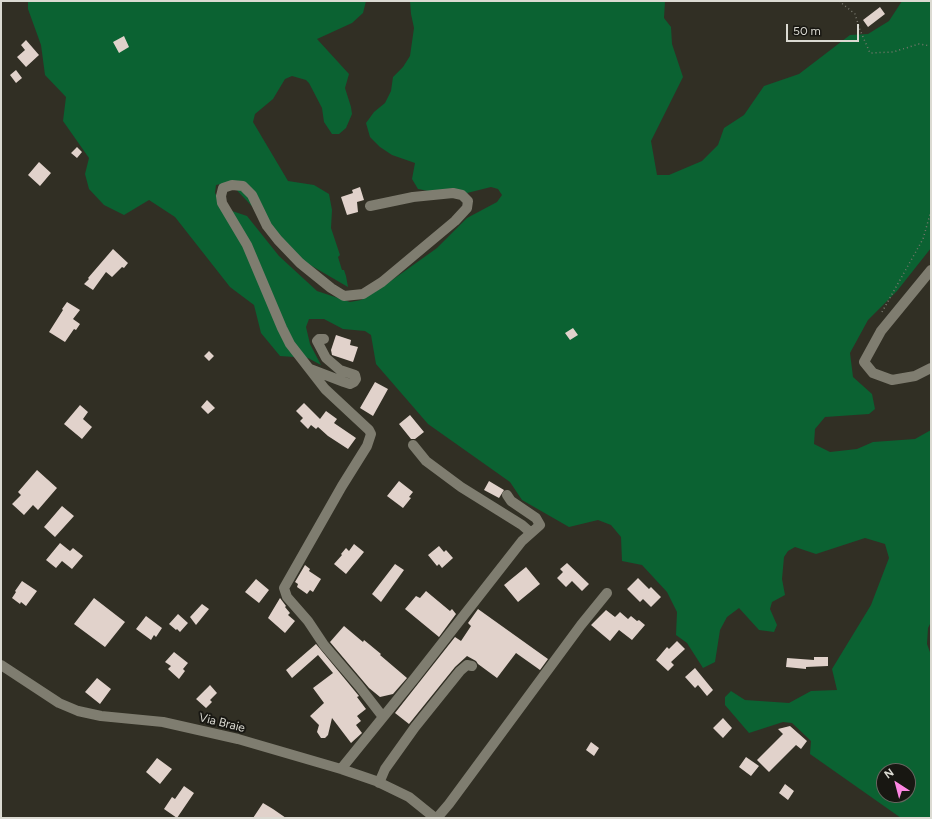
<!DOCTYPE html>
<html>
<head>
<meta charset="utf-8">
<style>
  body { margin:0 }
  #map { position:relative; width:932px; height:819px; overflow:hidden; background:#312f24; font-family:Figtree,sans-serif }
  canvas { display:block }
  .frame { position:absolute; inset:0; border:2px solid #dbdad2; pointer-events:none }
  .north { position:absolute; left:876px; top:763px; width:40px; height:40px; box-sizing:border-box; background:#181712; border:1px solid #66655f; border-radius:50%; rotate:324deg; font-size:11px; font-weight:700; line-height:16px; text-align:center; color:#dbdad2 }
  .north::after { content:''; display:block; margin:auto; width:14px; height:18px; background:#fd86e2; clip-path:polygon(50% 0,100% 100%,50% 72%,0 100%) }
  .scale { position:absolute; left:786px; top:24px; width:73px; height:18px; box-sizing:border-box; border:2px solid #dbdad2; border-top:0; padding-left:5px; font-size:12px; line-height:14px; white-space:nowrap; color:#dbdad2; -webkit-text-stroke:3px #181712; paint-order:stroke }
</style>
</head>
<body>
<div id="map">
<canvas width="932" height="819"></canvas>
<div class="frame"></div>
<div class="north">N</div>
<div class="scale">50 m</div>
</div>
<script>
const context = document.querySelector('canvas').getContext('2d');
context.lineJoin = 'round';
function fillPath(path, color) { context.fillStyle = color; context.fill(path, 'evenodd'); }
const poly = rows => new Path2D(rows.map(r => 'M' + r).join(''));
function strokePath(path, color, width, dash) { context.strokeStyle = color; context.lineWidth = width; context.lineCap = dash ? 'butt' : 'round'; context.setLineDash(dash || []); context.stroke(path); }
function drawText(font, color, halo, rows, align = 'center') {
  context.font = font + ' Figtree,sans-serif'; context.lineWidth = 4; context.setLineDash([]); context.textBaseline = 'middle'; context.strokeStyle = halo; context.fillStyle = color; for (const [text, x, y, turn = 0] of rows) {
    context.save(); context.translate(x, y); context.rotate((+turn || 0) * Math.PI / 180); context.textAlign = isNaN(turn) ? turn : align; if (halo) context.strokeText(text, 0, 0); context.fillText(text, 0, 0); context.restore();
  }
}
const green = poly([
  [28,1,366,1,363,13,352,23,317,39,349,74,345,88,351,107,352,114,346,128,339,134,332,134,324,122,322,108,309,83,306,80,292,76,285,79,273,99,255,114,253,122,288,181,314,185,329,194,332,210,331,228,340,255,338,257,342,270,344,270,346,276,348,287,305,262,229,182,216,185,215,193,223,208,247,216,279,256,317,291,350,302,361,300,381,288,437,248,467,218,497,202,502,195,498,189,491,187,455,196,418,189,412,179,415,163,392,155,380,147,370,137,366,123,374,112,385,103,391,91,393,77,403,67,410,56,414,28,411,14,410,1,665,1,664,18,671,27,672,44,683,77,651,141,657,175,669,175,702,161,718,145,724,128,744,115,764,86,799,74,850,35,868,34,889,21,902,1,931,1,931,248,897,291,868,320,850,353,853,377,872,394,875,409,869,414,825,417,815,429,814,444,830,452,857,449,873,442,915,439,931,430,931,622,928,628,927,644,931,655,931,818,901,818,810,754,811,741,792,723,783,722,749,733,725,705,725,697,731,691,745,700,789,703,811,691,837,690,832,669,871,605,889,558,885,544,865,538,816,554,795,547,788,551,784,557,782,579,785,595,772,602,770,609,777,625,774,632,759,630,739,608,727,617,720,630,715,662,703,668,687,643,676,635,677,612,667,592,642,565,622,561,621,537,611,525,598,520,569,527,522,500,510,482,428,424,376,364,371,335,365,331,343,329,324,319,309,319,306,327,310,344,321,365,308,358,280,356,261,333,254,305,230,287,175,217,149,200,124,215,104,205,89,189,85,174,89,158,63,121,66,97,45,75,41,45,28,9],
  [884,771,908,771,908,795,884,795]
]);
const building = poly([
  [880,7,885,14,868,27,863,20],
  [124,36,129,47,119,53,113,42],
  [26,40,39,55,26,67,17,57,25,50,21,45],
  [16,70,22,78,16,83,10,75],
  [77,147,82,152,77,158,71,153],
  [39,162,51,173,40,186,28,175],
  [360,187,364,200,357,202,358,212,347,215,341,197,353,193,352,190],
  [113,249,128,263,124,268,122,267,112,277,106,272,93,290,84,284,89,279,88,278],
  [67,302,80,310,73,319,80,324,76,330,74,329,65,342,49,332,63,310,62,309],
  [573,328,578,335,570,340,565,333],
  [336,335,351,340,350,345,358,347,353,362,332,355,331,350],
  [209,351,214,356,209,361,204,356],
  [375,382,388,389,373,416,360,408],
  [207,400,215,408,208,414,201,407],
  [304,403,320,419,326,411,337,419,334,423,356,438,348,449,328,436,318,427,316,429,311,425,308,429,300,421,303,418,296,411],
  [80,405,88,412,83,419,92,427,82,439,64,424],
  [410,415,424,432,415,439,411,439,399,424],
  [37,470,57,488,38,510,33,505,24,515,12,504,21,495,18,492],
  [399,481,413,492,409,497,411,498,403,508,387,496],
  [489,481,504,490,499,498,484,490],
  [62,506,74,516,55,537,44,527],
  [60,543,70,551,73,548,83,556,72,569,62,561,56,568,46,560],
  [354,544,364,552,346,574,334,564,342,555,341,554,346,548,349,551],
  [439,546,444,552,446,550,453,558,442,568,439,564,437,566,428,555],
  [567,563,589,584,582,591,572,581,566,587,557,578,563,572,560,569],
  [395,564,404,570,381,602,372,594],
  [305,565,310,569,309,571,321,579,313,592,310,590,307,594,297,587,298,584,295,582],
  [526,567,540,584,518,602,504,585],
  [638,578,649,589,651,587,661,597,651,607,643,599,640,602,627,589],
  [256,579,269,590,259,603,245,592],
  [22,581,37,591,26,606,21,602,20,604,12,598,16,592,15,591],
  [426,591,450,611,452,609,456,614,439,637,405,609,416,596,420,598],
  [94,598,125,622,105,647,74,624],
  [280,598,286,606,285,607,290,613,288,615,295,621,285,633,268,618],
  [202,604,209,609,196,625,190,617],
  [478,609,548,659,540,670,516,653,497,678,478,664,476,661,467,656,455,667,409,724,395,713,455,637,461,641,471,626,468,623],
  [606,610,615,617,620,612,628,619,631,616,637,621,639,620,645,625,632,640,619,630,610,641,591,625],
  [178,614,188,623,180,632,177,629,176,630,169,624],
  [146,616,162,628,156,637,154,635,151,640,136,629],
  [344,626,363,642,364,640,381,654,380,655,407,678,393,694,380,697,369,688,330,642],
  [677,641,685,649,671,662,674,665,668,671,656,660,667,647,669,649],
  [316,644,354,690,359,696,357,697,366,709,357,716,361,721,356,725,362,733,351,743,332,718,328,735,325,738,321,738,317,732,319,725,310,716,324,703,313,688,333,673,318,655,292,678,286,670],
  [174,652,188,663,183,669,185,671,179,679,168,669,171,666,165,662],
  [814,657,828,657,828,666,806,667,806,669,786,667,787,658,814,660],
  [695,668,713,690,707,696,698,685,695,688,685,677],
  [97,678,111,689,100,704,85,692],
  [210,685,217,693,210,700,212,702,206,708,196,699],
  [723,718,732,728,723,738,713,728],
  [790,726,807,741,801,749,796,745,769,772,757,760,783,734,778,729],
  [591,742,599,748,594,756,586,750],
  [746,757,759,766,751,776,739,767],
  [157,758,172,769,160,784,146,772],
  [785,784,794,791,788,800,779,793],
  [184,786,194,793,177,818,164,809,172,797,175,799],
  [263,803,273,809,286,818,253,818]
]);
const path = poly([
  [839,1,855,14,860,30,870,53,893,52,919,44,931,46],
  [882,312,923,239,931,211]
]);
const minor = poly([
  [370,206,413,197,453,193,462,195,468,201,467,208,455,221,382,282,363,294,344,296,331,288,300,263,278,240,267,226,252,195,243,186,232,185,223,188,221,196,222,203,247,245,282,328,290,344,325,389,369,430,371,434,367,446,342,486,284,588,287,597,308,621,324,645,359,686,383,717],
  [931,270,881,331,864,362,873,373,892,380,915,376,931,368],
  [310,369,344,382,350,384,354,382,356,379,355,375,340,370,326,358,317,341,319,339,324,339],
  [413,445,426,461,461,487,522,525,530,532],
  [1,665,59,703,78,711,101,716,163,722,238,739,341,769,376,781,409,797,435,818],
  [341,769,414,679,522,541,540,525,536,518,511,501,507,495],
  [379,783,385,769,415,727,460,671,467,665,472,666],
  [437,818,449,804,581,625,607,593]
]);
const streetNames = [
  ["Via Braie",222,723,14]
];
fillPath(green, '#0b6232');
fillPath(building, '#e1d2cb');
strokePath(path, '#79786e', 1.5, [1, 3]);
strokePath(minor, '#7f7d70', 10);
drawText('12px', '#dbdad2', '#181712', streetNames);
</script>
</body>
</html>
